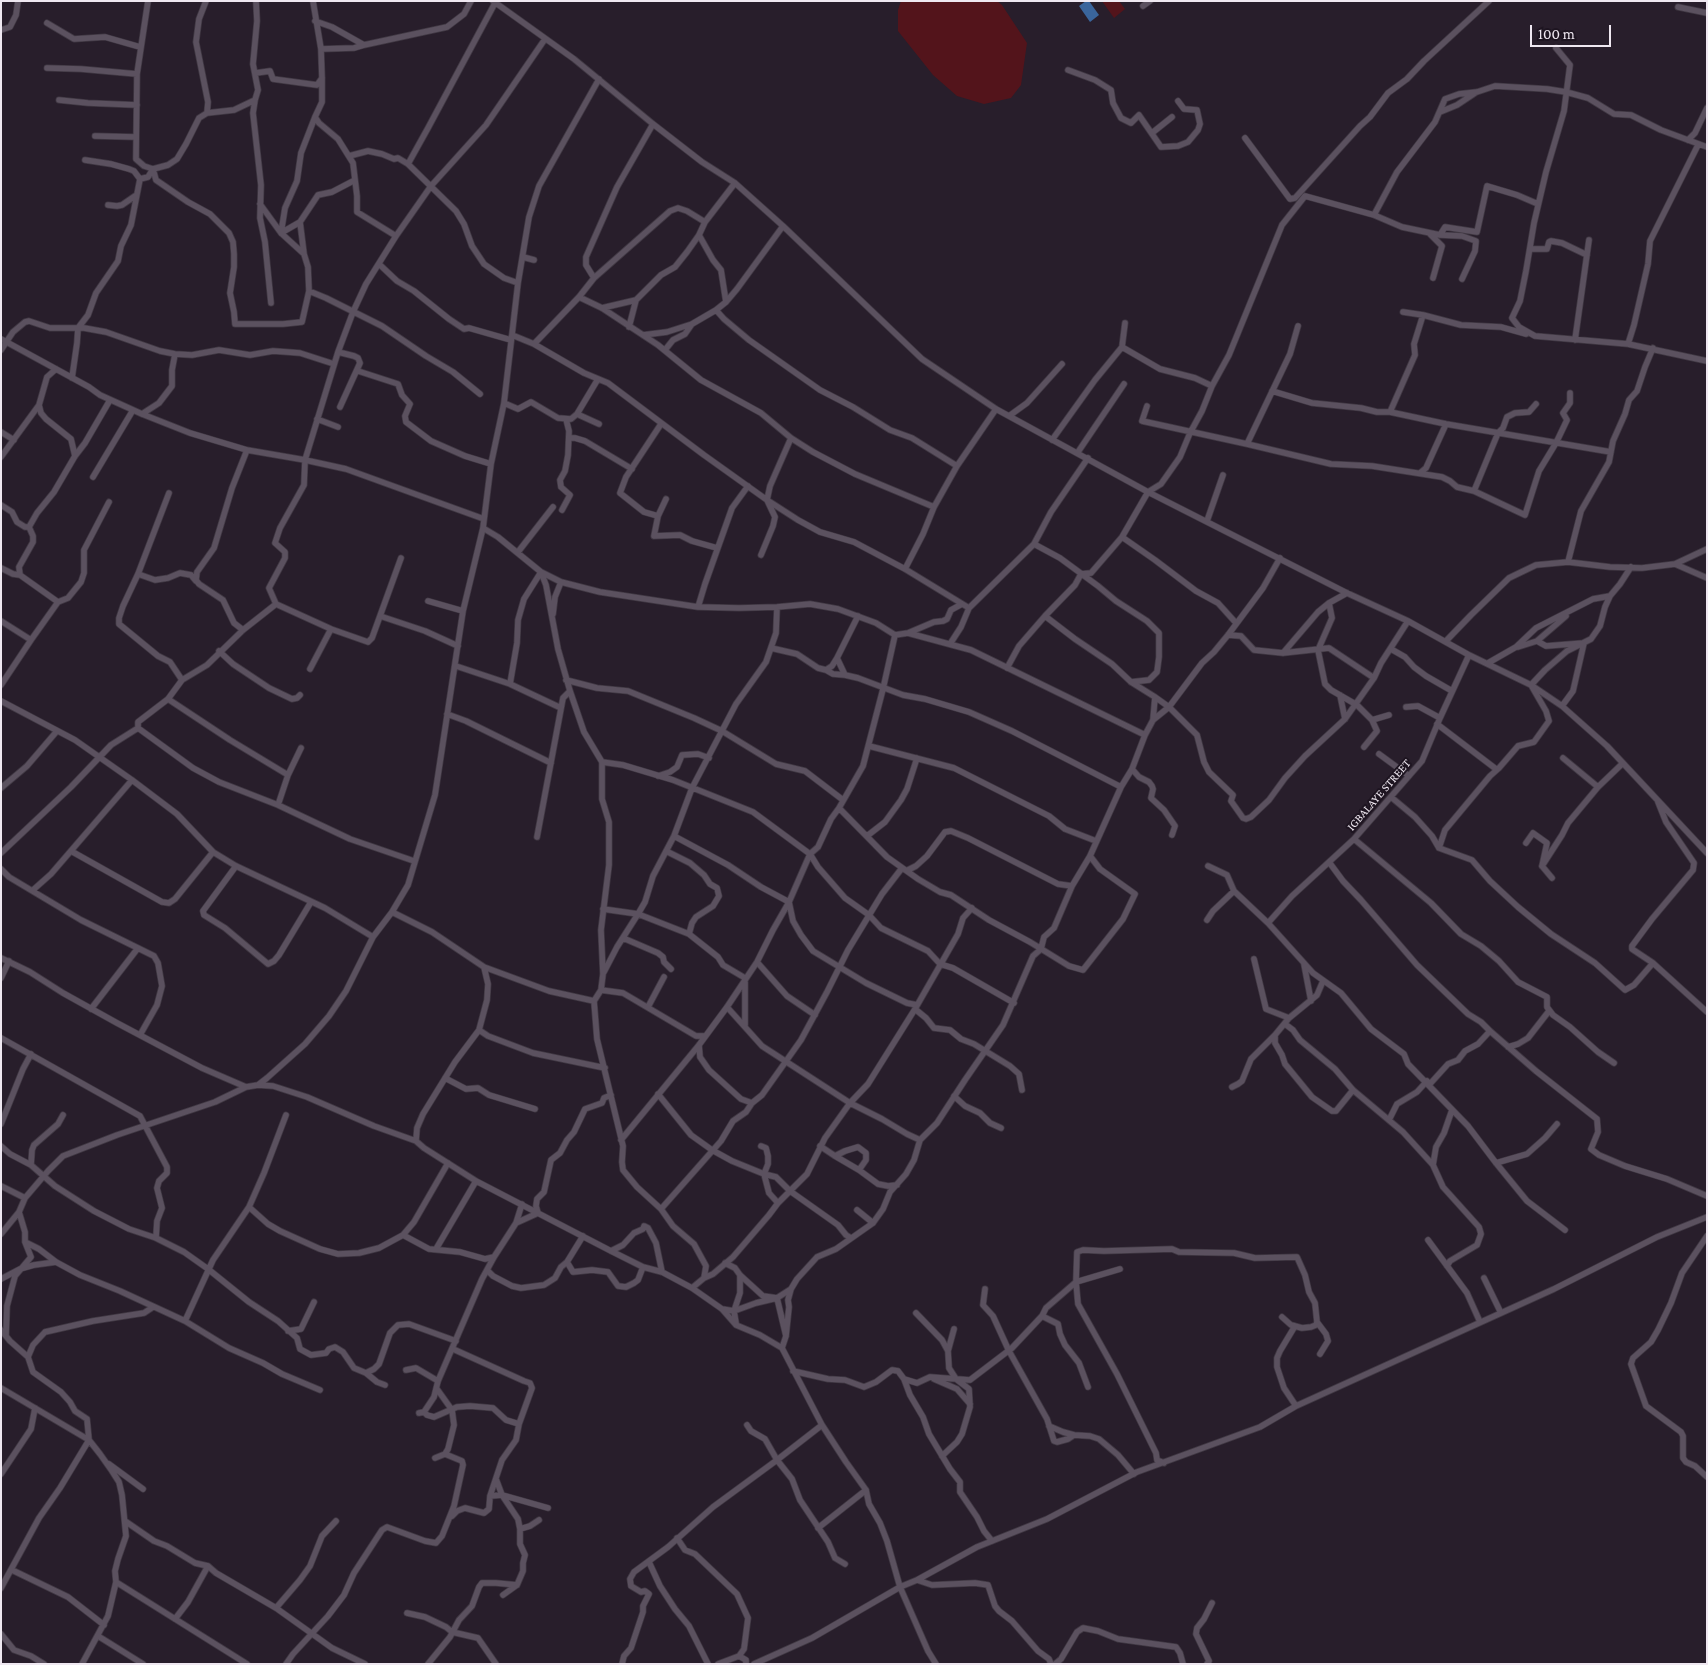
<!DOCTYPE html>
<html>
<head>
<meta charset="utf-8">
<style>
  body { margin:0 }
  #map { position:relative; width:1708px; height:1665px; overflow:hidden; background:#281e2b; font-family:"Crimson Pro",serif }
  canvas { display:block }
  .frame { position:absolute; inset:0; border:2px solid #efe8f1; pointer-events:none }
  .scale { position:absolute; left:1530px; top:25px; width:81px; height:22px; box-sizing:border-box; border:2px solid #efe8f1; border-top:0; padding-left:6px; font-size:15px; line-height:18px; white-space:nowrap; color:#efe8f1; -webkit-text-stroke:4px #1e1521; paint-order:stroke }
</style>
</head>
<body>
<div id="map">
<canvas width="1708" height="1665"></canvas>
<div class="frame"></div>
<div class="scale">100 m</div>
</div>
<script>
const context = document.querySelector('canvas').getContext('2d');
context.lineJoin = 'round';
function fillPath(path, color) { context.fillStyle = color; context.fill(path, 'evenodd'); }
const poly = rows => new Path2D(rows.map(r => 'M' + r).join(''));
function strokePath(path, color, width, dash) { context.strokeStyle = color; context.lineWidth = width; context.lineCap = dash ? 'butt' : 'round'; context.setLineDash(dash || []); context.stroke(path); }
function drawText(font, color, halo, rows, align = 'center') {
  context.font = font + ' "Crimson Pro",serif'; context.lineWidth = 4; context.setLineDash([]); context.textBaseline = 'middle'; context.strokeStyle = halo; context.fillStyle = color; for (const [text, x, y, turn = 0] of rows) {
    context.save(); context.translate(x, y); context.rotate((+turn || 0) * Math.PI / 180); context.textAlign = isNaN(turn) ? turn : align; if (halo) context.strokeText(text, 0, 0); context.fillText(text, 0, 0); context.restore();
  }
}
const green = poly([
  [901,1,997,1,1002,5,1027,43,1021,85,1011,98,984,104,957,96,933,75,898,31,898,10],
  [1102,1,1119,1,1125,9,1114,18]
]);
const water = poly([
  [1086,1,1089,1,1099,15,1090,22,1079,6]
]);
const minor = poly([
  [148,1,137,74,136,159,144,166,153,169,156,180,188,202,210,214,229,233,233,242,234,254,234,267,230,293,234,312,235,324,283,324,302,322,309,291,308,267,304,254,281,233,260,204],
  [206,1,199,19,196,42,208,102,207,113],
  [313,1,321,49,322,78,322,102,315,117,319,123,338,139,353,163,357,196,357,212,396,236],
  [493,1,574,59,653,124,702,162,735,183,783,226,922,359,996,409,1148,492,1347,593,1408,621,1469,655,1531,685,1562,706,1607,746,1707,853],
  [495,3,428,128,408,164,456,211,464,224,472,246,484,264,504,278,518,283],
  [1143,6,1150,1],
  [1678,7,1707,13],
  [315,21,332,27,364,45,447,27,464,14,471,1],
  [47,23,74,39,105,37,140,47],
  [1,30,10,27,16,15,18,1],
  [1556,48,1570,65,1564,111,1546,172,1534,223,1526,271,1520,301,1512,318,1519,327,1535,336,1628,344,1707,361],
  [321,49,354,48,364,45],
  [47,68,81,69,137,74],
  [1068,70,1095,80,1111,90,1113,103,1121,118,1131,123,1139,115,1161,147,1178,146,1188,142,1198,130,1200,124,1197,110,1184,109,1178,101],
  [256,73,270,71,273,79,317,85,322,78],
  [59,100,88,103,137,105],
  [255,100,253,113,261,185,260,218,265,242,271,303],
  [1440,112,1457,105,1475,93],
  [1152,133,1172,117],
  [95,136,136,137],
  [1245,138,1290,199,1295,198,1360,126,1370,117,1388,93,1407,79,1424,61,1489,1],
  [1688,140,1695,133,1707,108],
  [349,156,368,151,382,154,394,159,398,158,408,164],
  [85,160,111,164,129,169,134,171,140,179,148,177,153,169,168,165,177,159,186,144,199,118,207,113,234,110,255,100,258,90,253,64,257,21,256,1],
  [108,205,117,206,122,205,135,196],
  [1374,215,1397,172,1435,122,1445,99,1459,94,1477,92,1495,86,1547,89,1566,92,1588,98,1614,114,1631,115,1661,130,1707,147],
  [300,222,281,233,285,208,297,181,301,153,315,117],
  [1430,234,1442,246,1433,278],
  [699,235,713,260,721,270,726,302],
  [1440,235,1462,236,1476,241,1475,251,1462,279],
  [1530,249,1547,249,1549,242,1551,241,1562,243,1587,255],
  [304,254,300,222,318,195,332,192,355,180],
  [523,257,534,260],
  [379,264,397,281,414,291,449,319,464,329,469,328,511,340],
  [594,278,586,265,586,257,617,187,653,124],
  [309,291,326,298,382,326,426,356,453,372,480,394],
  [579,297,602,308,658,345,701,380,761,413,791,438,813,452,855,474,934,507],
  [602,308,636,300],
  [716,310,724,319,749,340,820,390,853,407,890,430,912,438,957,466],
  [1403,312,1423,315,1461,325,1501,327,1526,334],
  [629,327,636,300,661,275,675,267,687,252,699,235,705,222,735,183],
  [512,335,534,344,584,373,608,383,704,455,767,500,798,520,820,532,854,542,905,569,969,608,1034,544,1051,512,1088,458],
  [643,335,667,332,692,324,716,310,726,302,737,289,783,226],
  [1,339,89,387,100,395,142,414,190,433,247,450,305,460,346,469,484,519],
  [1575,340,1589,240],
  [534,344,579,297,594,278,670,211,678,208,687,211,705,222],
  [1628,344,1634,325,1648,264,1650,241,1698,145],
  [1122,347,1160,369,1195,378,1212,386],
  [1,350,13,332,25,322,29,321,50,328,84,328,106,332,160,351,175,354,192,355,219,350,250,355,273,351,287,352,300,353,334,364],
  [665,350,673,340,685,334,692,324],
  [338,352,354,356,358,358,360,363,340,407],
  [358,371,398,384,402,395,410,404,405,416,406,422,431,441,465,456,491,464],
  [72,378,77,343,78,328,88,315,96,293,118,261,121,246,131,225,140,179],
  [1272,391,1312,403,1361,408,1377,412,1390,412,1446,424,1611,452],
  [504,403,518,409,531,402,558,418,571,419,577,414,598,379],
  [39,405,41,413,46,419,71,439,75,456],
  [1147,406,1142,421,1247,444,1331,464,1372,466,1442,477,1450,481,1457,487,1474,491,1525,515,1539,471,1556,443,1567,420,1563,413,1570,403,1570,393],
  [1390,412,1415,355,1414,344,1423,315],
  [142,414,159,403,172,386,172,370,175,354],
  [577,414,599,424],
  [1009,416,1027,403,1062,364],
  [317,419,338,427],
  [1,432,14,440],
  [569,438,575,438,585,441,632,469],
  [1052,440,1095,380,1122,347,1125,323],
  [1247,444,1290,354,1298,326],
  [1078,452,1124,384],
  [1,457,39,405,47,377,56,369],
  [1420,473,1426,468,1446,424],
  [93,477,133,410],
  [1474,491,1498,433,1503,428,1507,417,1515,413,1529,412,1536,404],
  [169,493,138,574,123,606,119,618,119,624,158,656,170,662,182,680],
  [666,499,658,516,654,536,680,535,692,541,717,548],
  [1,505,12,512,17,522,25,527,29,527,33,536,33,542,19,567,20,575],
  [562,510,570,495,561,487,560,480,565,471,568,455,569,431,566,419],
  [658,516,644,512,620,493,626,477,661,424],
  [1207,521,1223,475],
  [29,527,37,513,54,492,75,456,85,443,110,400],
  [483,528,498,537,541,572,546,585,558,649,570,691,584,732,602,762,602,799,609,822,609,865,601,930,603,974,601,990,594,1001,597,1039,623,1146,622,1162,623,1170,637,1187,661,1209,673,1226,694,1244,706,1266,704,1278],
  [1122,537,1155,560,1196,591,1218,603,1236,623],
  [1034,544,1060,558,1098,586,1116,601,1147,621,1159,633,1159,657,1157,672,1149,680,1131,682],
  [518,552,553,507],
  [761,555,773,526,775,517,767,500,770,486,791,438],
  [1568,562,1581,511,1609,462,1613,441,1625,414,1629,400,1637,391,1645,367,1653,348],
  [1675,564,1707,578],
  [1,568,13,574,20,575,58,602],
  [905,569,923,534,934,507,957,466,996,409],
  [138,574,155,580,168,578,180,573,191,575,196,581],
  [1081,574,1091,573,1122,537,1148,492,1161,484,1180,457,1190,433,1202,411,1212,386,1229,355,1282,225,1305,196,1374,215,1402,227,1440,235,1445,227,1477,232,1487,186,1517,195,1538,204],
  [1081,574,1075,585,1045,616,1075,639,1112,664,1131,682,1155,697,1153,720],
  [1347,593,1329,603,1332,618,1318,650,1325,684,1331,690,1357,705,1372,720,1377,731,1364,747],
  [428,601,463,611],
  [276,604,269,588,285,558,285,552,275,543,280,528,304,485,305,460,338,352,353,312,366,284,396,236,431,186,486,125,545,39],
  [698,607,705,584,732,508,748,486],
  [553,614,555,597,561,582],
  [380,616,425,631,458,646],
  [858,616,837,658,845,675,858,678,903,695,925,699,969,712,1012,731,1121,787],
  [1,621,31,640],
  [243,630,234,623,223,600,199,584,196,580,197,572,214,548,232,488,247,450],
  [908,633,934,622,943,621,947,619,951,610,962,604],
  [1228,635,1241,636,1254,650,1283,653,1329,648,1374,678],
  [1446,641,1471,615,1509,578,1536,565,1568,562,1610,567,1642,568,1675,564,1707,549],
  [1537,641,1546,646,1584,643,1573,691,1562,706],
  [950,644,961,627,969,608],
  [1518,647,1537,641,1566,616],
  [771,648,797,654,818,668,826,670,833,674,845,675],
  [1391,649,1405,657,1414,667,1426,676,1452,691],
  [219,651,233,664,269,688,292,699,297,698,300,695],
  [1283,653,1318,612,1329,603],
  [1488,663,1516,647,1536,628,1593,599,1610,596,1620,584,1631,567],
  [456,666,510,684,561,708],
  [1007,668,1019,646,1045,616],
  [310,669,331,629],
  [826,670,832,666,837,658],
  [566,680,597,688,628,691,694,718,722,731,776,764,805,771,843,800],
  [510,684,517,643,518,620,524,599,541,572,561,582,600,592,698,607,739,608,777,607,810,604,838,609,876,623,895,635,908,633,971,650,1145,735],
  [1,685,31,640,58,602,68,598,81,582,84,573,84,550,109,502],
  [1340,695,1345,719],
  [1155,697,1169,707,1197,735,1204,762,1209,772,1233,795,1231,801,1243,818,1246,819,1251,817,1269,800,1285,778,1305,756,1345,719,1374,678,1381,663,1408,621],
  [168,699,230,740,288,775],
  [1,701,75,740,132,780,177,814,213,852,236,866,325,908,373,937],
  [1406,707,1418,706,1440,718],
  [447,714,466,721,551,763],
  [1372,720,1389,715],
  [1437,724,1496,769],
  [138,728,193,768,219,782,278,805,350,839,414,861],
  [869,746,954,768,1049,816,1065,829,1096,841],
  [1379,754,1409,776],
  [1563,758,1598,787],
  [602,762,623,765,673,780,753,812,810,854,818,867,845,898,869,915,881,928,928,951,940,964,953,968,1014,1003],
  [658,776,670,772,677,767,682,755,698,754,709,758],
  [1,788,27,766,57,731],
  [1391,797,1415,817,1432,836,1439,848,1472,860,1490,881,1518,907,1551,934,1595,963,1625,990,1634,985,1653,963],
  [1658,802,1666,822,1694,863,1693,870,1652,919,1632,946,1632,949,1653,963,1707,1012],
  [278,805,288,775,301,748],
  [839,808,887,857,918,879,940,892,951,895,989,920,1030,942,1069,966,1083,970,1123,919,1135,894,1100,869,1090,856],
  [1172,835,1175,826,1164,810,1151,798,1153,789,1152,786,1149,782,1139,777,1132,769,1145,735,1153,720,1169,707,1202,663,1214,652,1228,635,1263,588,1280,558],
  [674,836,728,865,761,887,789,902,793,921,801,935,813,951,866,983,907,1003,917,1005],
  [867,836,885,822,901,800,907,789,917,758],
  [537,837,563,698,570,691],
  [1354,839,1431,903,1461,934,1481,946,1499,961,1518,982,1547,997,1547,1007,1553,1015,1570,1027,1598,1052,1614,1063],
  [1526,843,1533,833,1547,843,1542,866,1562,835,1568,823,1598,787,1623,763],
  [1439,848,1445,830,1490,776,1499,768,1518,746,1534,742,1549,721,1546,711,1531,685,1545,670,1567,651,1591,639,1600,626,1605,607,1610,596],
  [71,851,162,902,169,903,175,899,213,852],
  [666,851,690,863,704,875,710,884,717,888,719,896,713,906,696,917,692,923,689,934],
  [1,853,71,787,111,745,138,728,138,722,168,699,182,680,207,665,243,630,276,604,331,629,368,642,372,638,401,558],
  [1329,862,1343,881,1361,900,1417,965,1468,1014,1481,1022,1490,1031,1536,1071,1597,1119,1598,1132,1591,1149,1599,1155,1625,1166,1667,1179,1707,1196],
  [236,866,203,911,204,915,225,928,268,964,274,961,279,955,311,902],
  [1208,866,1227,875,1234,891,1268,923,1313,973,1341,993,1371,1029,1404,1054,1408,1064,1468,1126,1496,1163,1527,1201,1565,1230],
  [1542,866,1552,878],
  [1,869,9,877,81,920,154,956,158,963,162,986,157,1005,140,1035],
  [908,870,916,866,927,856,945,832,951,831,968,838,1058,884,1072,886],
  [33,890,51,874,132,780],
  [603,909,638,914,645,902,653,876,674,836,692,788,736,704,766,662,776,633,777,607],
  [392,912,432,932,484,967,488,984,487,1000,479,1030,455,1062,423,1114,417,1128,416,1141],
  [1207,920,1213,911,1234,891],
  [1268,923,1292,896,1354,839,1422,761,1440,718,1469,655],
  [623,938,658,953,663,957,664,962,671,969],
  [1,958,30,972,63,993,117,1023,202,1068,246,1087],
  [1254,959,1266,1009,1289,1018],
  [757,962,787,996,815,1015],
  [1304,964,1311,1001],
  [484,967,549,991,594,1001],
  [604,972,617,947,638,914,689,934,718,957,723,965,745,978],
  [1,978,9,961],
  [1323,981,1317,995,1289,1018,1275,1035,1275,1043,1282,1055,1285,1064,1312,1097,1332,1111,1336,1111,1353,1090],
  [745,982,745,1025],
  [601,990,623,993,696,1036,705,1036],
  [648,1007,664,977],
  [727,1007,757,962,773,930,789,902,810,854,818,847,831,819,839,808,863,766,883,689,895,635],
  [91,1009,138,948],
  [915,1009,926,1018,934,1028,950,1030,961,1039,974,1044,1010,1066,1019,1074,1022,1090],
  [1285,1024,1293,1030,1300,1040,1335,1069,1353,1090,1403,1132,1433,1165,1443,1187,1479,1227,1481,1234,1477,1245,1450,1261,1447,1266],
  [479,1030,488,1036,533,1053,605,1068],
  [1,1038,140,1116,167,1167,167,1173,159,1181,157,1188,162,1208,157,1221,156,1238],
  [699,1045,700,1057,709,1070,741,1099,752,1103],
  [1508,1047,1518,1044,1528,1038,1549,1011],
  [445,1078,466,1089,478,1088,489,1095,535,1109],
  [258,1085,273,1086,307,1097,374,1126,416,1141,424,1148,476,1181,611,1251,643,1267,662,1272,692,1288,722,1309,736,1325,760,1335,782,1348,822,1425,846,1462,866,1490,869,1504,880,1523,887,1541,900,1587,928,1651,936,1664],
  [1429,1085,1448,1064,1458,1060,1465,1051,1478,1044,1490,1031],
  [1232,1087,1238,1084,1242,1081,1251,1059,1275,1035],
  [658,1094,691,1135,712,1150,732,1161,764,1174,769,1193,778,1203],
  [954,1096,965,1106,980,1113,990,1123,1001,1128],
  [1389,1120,1397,1104,1417,1092,1427,1081],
  [1,1124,23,1069,31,1054],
  [621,1140,699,1045,727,1007,762,1046,850,1103,882,1119,907,1134,920,1140],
  [1,1146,10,1154,31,1165,55,1186,94,1211,129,1229,156,1238,184,1252,208,1269,249,1302,278,1321,297,1338,300,1349,311,1355,326,1353,329,1349,335,1347,343,1352,354,1368,366,1373,374,1369,379,1364,390,1333,398,1325,409,1324,456,1341],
  [761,1146,766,1148,768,1156,768,1164,764,1174,776,1177,790,1191,838,1225,846,1235,851,1238],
  [820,1146,835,1156,859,1170,866,1160,866,1153,858,1147,845,1151,835,1156],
  [1496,1163,1527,1154,1545,1138,1557,1124],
  [31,1165,32,1150,34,1145,58,1124,63,1115],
  [1433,1165,1436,1147,1444,1133,1452,1110],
  [859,1170,878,1184,888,1186,897,1185],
  [1,1186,25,1198],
  [249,1207,268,1224,280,1231,320,1249,338,1254,359,1253,379,1248,403,1235,414,1222,448,1163],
  [661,1209,721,1141,733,1121,746,1112,752,1103,762,1095,801,1040,827,992,848,950,882,894,902,868],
  [857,1210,873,1223],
  [19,1212,25,1232,25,1242,39,1249,56,1262,80,1275,120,1291,185,1321,229,1348,263,1363,282,1374,320,1390],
  [516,1223,538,1213,536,1206,537,1199,544,1192,551,1160,560,1153,567,1140,574,1132,585,1109,602,1103,604,1098,611,1095],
  [1,1234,19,1212,25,1198,48,1171,63,1156,117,1135,215,1102,246,1087,258,1085,267,1078,305,1044,329,1016,346,991,373,937,392,912,408,885,435,795,463,611,483,528,491,464,504,403,518,283,529,217,539,186,599,79],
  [403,1235,429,1249,460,1252,485,1259,494,1257],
  [1707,1236,1682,1273,1671,1303,1658,1330,1651,1342,1633,1358,1631,1364,1646,1406,1681,1432,1683,1436,1683,1458,1686,1462,1695,1466,1707,1477],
  [1428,1240,1467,1293,1480,1322],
  [436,1249,476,1181],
  [611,1251,623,1245,634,1233,643,1229,644,1226,648,1228,656,1243,662,1272],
  [567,1262,573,1272,592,1270,608,1272,618,1286,626,1287,634,1283,638,1280,643,1267],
  [725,1263,735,1268,740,1275,763,1296,777,1298,786,1336],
  [1120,1269,1076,1282,1078,1304,1117,1374,1156,1453,1157,1460,1164,1463],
  [487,1270,493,1276,512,1286,521,1288,544,1285,555,1278,561,1267,567,1262,583,1236],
  [1484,1278,1501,1313],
  [1,1279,20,1269,34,1265,56,1262],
  [692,1288,704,1278,713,1274,733,1257,769,1215,778,1203,807,1174,825,1138,850,1103,868,1084,915,1009,958,934,963,918,972,908],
  [985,1289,983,1305,993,1316,1009,1351,1047,1419,1054,1441,1057,1442,1068,1439,1074,1435,1090,1436,1099,1439,1118,1455,1134,1474],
  [722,1309,734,1311,756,1303,777,1298,791,1289,797,1279,817,1257,836,1249,873,1223,883,1209,890,1192,906,1174,914,1160,920,1140,937,1123,965,1080,1003,1025,1033,956,1041,949,1044,937,1054,928,1072,886,1090,856,1121,787,1132,769],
  [916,1313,942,1340,948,1351,949,1368,956,1379,969,1389,970,1407,962,1434,957,1442,942,1456],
  [1042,1316,1058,1324,1060,1334,1065,1345,1079,1363,1088,1387],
  [185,1321,213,1260,249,1207,264,1173,286,1115],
  [1317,1322,1326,1334,1328,1341,1320,1354],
  [736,1323,734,1311,740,1293,740,1275],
  [1295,1326,1280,1351,1277,1358,1277,1367,1284,1388,1296,1406],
  [1,1330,10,1341,28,1357,33,1372,61,1392,70,1402,75,1411,87,1419,89,1440,60,1488,39,1518,1,1588],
  [288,1331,301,1329,314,1302],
  [6,1335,7,1306,15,1276,31,1257,25,1242],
  [782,1348,786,1336,789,1307,788,1300,791,1289],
  [948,1351,954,1329],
  [28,1357,33,1345,45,1332,93,1321,144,1313,153,1307],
  [406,1370,416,1368,438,1381],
  [793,1371,828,1379,845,1380,864,1387,876,1382,892,1370,898,1371,904,1379,917,1383,930,1377,970,1380,1012,1348,1042,1316,1046,1308,1076,1282,1077,1252,1083,1250,1104,1251,1172,1249,1179,1252,1234,1253,1255,1258,1297,1257,1305,1275,1309,1292,1315,1303,1317,1322,1316,1325,1311,1327,1302,1328,1291,1325,1282,1317],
  [366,1373,377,1382,385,1385],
  [904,1379,910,1395,923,1417,929,1434,950,1469,960,1482,960,1492,977,1517,984,1531,992,1541],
  [934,1379,957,1389,970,1404],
  [1,1388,89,1440,100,1454,112,1471,119,1482,122,1495,126,1536,118,1559,115,1571,116,1582,108,1616,82,1664],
  [424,1412,427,1415,434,1417,457,1407,470,1406,493,1408,506,1420,519,1424],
  [419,1413,424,1412,434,1397,438,1381,482,1279,494,1257,516,1223,522,1204],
  [747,1425,751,1431,765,1439,777,1460,792,1479,800,1500,828,1542,835,1558,845,1564],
  [1049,1426,1063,1432,1074,1435],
  [435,1458,445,1454,448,1449,454,1425,452,1410,437,1389],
  [109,1464,143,1489],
  [1,1474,31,1429,35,1408],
  [496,1479,502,1495,518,1519,520,1529],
  [490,1496,502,1495,548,1508],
  [452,1516,457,1511,465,1508,484,1513,489,1509,490,1496,502,1460,516,1440,519,1424,532,1388,530,1383,524,1381,453,1349],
  [125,1521,154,1541,167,1546,195,1563,208,1566,216,1573,276,1608,332,1648,365,1664],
  [818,1528,866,1490],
  [677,1538,685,1550,695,1554,737,1594,748,1618,744,1649,739,1656,746,1660,746,1664],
  [649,1562,660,1586,675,1609,689,1626,708,1664],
  [12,1570,68,1597,104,1625],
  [917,1580,932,1585,975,1583,988,1585,995,1606,999,1611,1012,1621,1038,1651,1049,1659,1051,1664],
  [116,1582,247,1664],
  [503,1595,517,1585,523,1571,523,1563,525,1555,520,1544,520,1529,530,1526,539,1520],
  [276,1608,300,1580,310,1566,322,1536,336,1521],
  [407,1613,425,1617,446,1627,452,1632,478,1638,496,1664],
  [175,1619,188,1602,208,1566],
  [1,1634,14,1650,31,1656,44,1664],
  [98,1636,143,1664],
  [286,1664,293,1654,328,1616,344,1595,354,1573,382,1530,387,1527,425,1541,436,1543,442,1536,454,1506,463,1465,462,1461,445,1454],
  [428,1664,450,1637,459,1620,472,1606,479,1587,482,1583,496,1583,517,1585],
  [622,1664,624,1656,631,1648,643,1612,643,1606,649,1594,645,1591,641,1592,631,1586,630,1579,634,1572,668,1547,713,1507,777,1460,822,1425],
  [718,1664,739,1656],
  [754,1664,812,1638,900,1587,917,1580,977,1547,1047,1519,1137,1472,1260,1427,1296,1406,1554,1289,1657,1237,1707,1217],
  [1055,1664,1061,1659,1077,1632,1083,1628,1098,1631,1118,1639,1176,1647,1180,1653,1183,1664],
  [1207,1664,1209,1661,1196,1634,1197,1628,1204,1619,1212,1603]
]);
const streetNames = [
  ["IGBALAYE STREET",1379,795,-49]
];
fillPath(green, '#53141b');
fillPath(water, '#3a659c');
strokePath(minor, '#413944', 7);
strokePath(minor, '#5b515f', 5.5);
drawText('12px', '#efe8f1', '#1e1521', streetNames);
</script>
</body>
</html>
